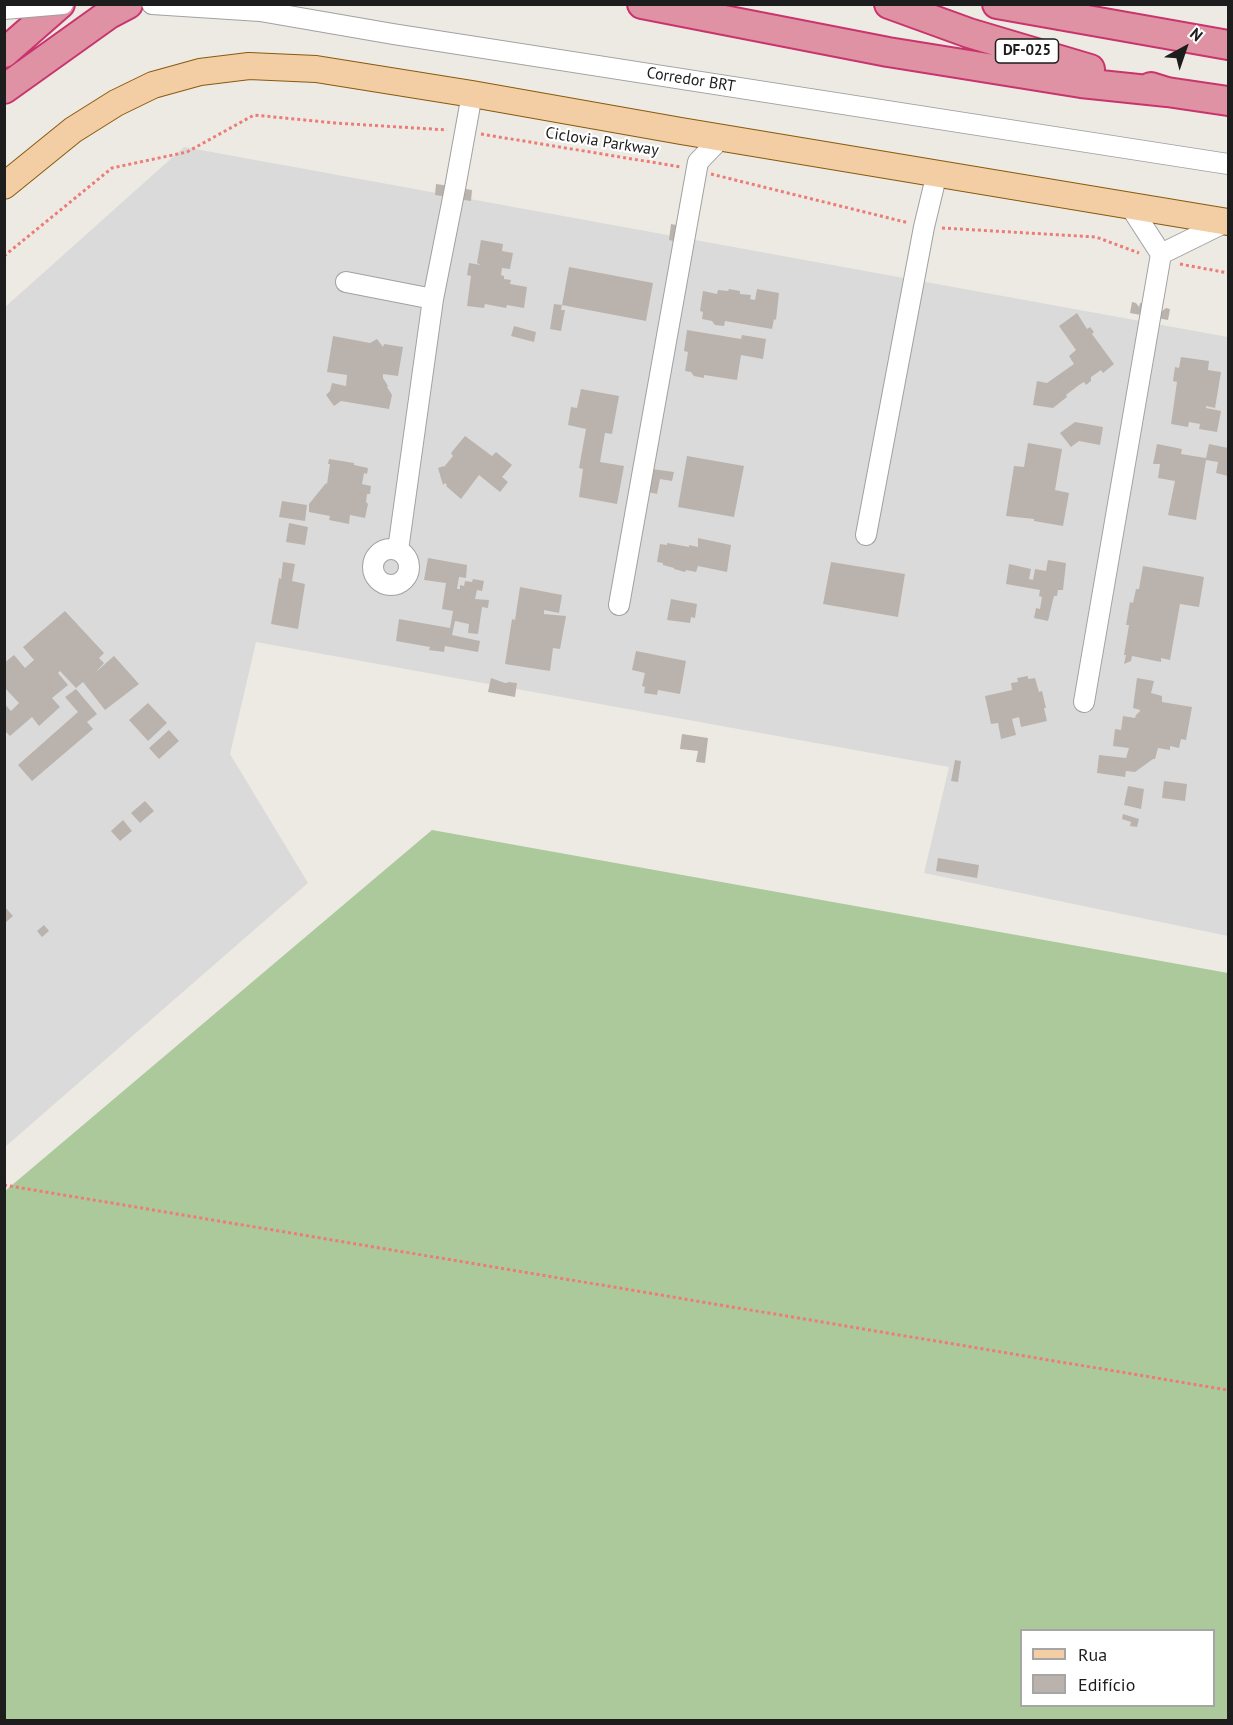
<!DOCTYPE html>
<html>
<head>
<meta charset="utf-8">
<style>
  body { margin:0 }
  #map { position:relative; width:1233px; height:1725px; overflow:hidden; background:#edeae4; font-family:"PT Sans",sans-serif }
  canvas { display:block }
  .frame { position:absolute; inset:0; border:6px solid #1d1d1d; pointer-events:none }
  .legend { position:absolute; left:1020px; top:1629px; width:195px; height:78px; box-sizing:border-box; background:#fff; border:2px solid #a5a5a5; margin:0; padding:8px 10px; list-style:none; font-size:18px; color:#1d1d1d }
  .legend li { display:flex; align-items:center; gap:12px; height:30px }
  .legend b { width:30px; border:2px solid #a5a5a5 }
  .north { position:absolute; left:1155px; top:18px; width:60px; height:60px; -webkit-text-stroke:4px #fff; paint-order:stroke; rotate:40deg; font-size:16px; font-weight:700; line-height:24px; text-align:center; color:#1d1d1d }
  .north::after { content:''; display:block; margin:auto; width:21px; height:27px; background:#1d1d1d; clip-path:polygon(50% 0,100% 100%,50% 72%,0 100%) }
</style>
</head>
<body>
<div id="map">
<canvas width="1233" height="1725"></canvas>
<div class="frame"></div>
<ul class="legend">
<li><b style="height:8px;background:#f3cda3"></b>Rua</li>
<li><b style="height:16px;background:#bab3ad"></b>Edifício</li>
</ul>
<div class="north">N</div>
</div>
<script>
const context = document.querySelector('canvas').getContext('2d');
context.lineJoin = 'round';
function fillPath(path, color) { context.fillStyle = color; context.fill(path, 'evenodd'); }
const poly = rows => new Path2D(rows.map(r => 'M' + r).join(''));
function strokePath(path, color, width, dash) { context.strokeStyle = color; context.lineWidth = width; context.lineCap = dash ? 'butt' : 'round'; context.setLineDash(dash || []); context.stroke(path); }
function drawText(font, color, halo, rows, align = 'center') {
  context.font = font + ' "PT Sans",sans-serif'; context.lineWidth = 4.5; context.setLineDash([]); context.textBaseline = 'middle'; context.strokeStyle = halo; context.fillStyle = color; for (const [text, x, y, turn = 0] of rows) {
    context.save(); context.translate(x, y); context.rotate((+turn || 0) * Math.PI / 180); context.textAlign = isNaN(turn) ? turn : align; if (halo) context.strokeText(text, 0, 0); context.fillText(text, 0, 0); context.restore();
  }
}
const residential = poly([
  [184,147,1228,337,1228,936,924,873,949,767,256,642,230,754,308,883,5,1147,4,308]
]);
const forest = poly([
  [432,830,1228,973,1228,1720,5,1720,5,1191],
  [1022,1630,1214,1630,1214,1706,1022,1706]
]);
const building = poly([
  [436,184,450,186,448,197,435,195],
  [460,188,472,190,471,201,458,199],
  [671,224,681,226,678,242,669,240],
  [481,240,503,244,502,251,513,253,510,269,502,268,501,275,504,276,504,279,511,280,510,284,527,287,524,308,507,305,506,308,485,304,484,308,467,306,471,276,467,275,469,263,481,265,477,263],
  [569,267,653,283,646,321,562,305],
  [729,289,740,291,740,294,751,295,750,299,755,300,757,289,779,293,776,320,774,319,772,329,725,321,724,326,715,325,712,321,702,319,703,312,700,311,703,291,717,294,718,290,728,291],
  [1132,302,1136,303,1139,307,1140,303,1162,307,1161,312,1166,308,1170,309,1168,320,1130,313],
  [554,304,562,305,561,310,565,310,561,331,550,329],
  [1077,313,1087,329,1090,327,1094,332,1092,334,1114,364,1103,373,1101,370,1091,377,1091,381,1086,385,1084,382,1079,385,1066,395,1067,397,1053,408,1033,405,1037,381,1047,383,1074,364,1069,356,1076,350,1059,326],
  [514,326,536,332,534,342,511,336],
  [687,330,741,339,742,335,766,339,763,359,741,355,737,380,704,375,704,378,694,376,691,372,685,371,688,352,684,351],
  [333,336,370,343,377,339,383,347,384,344,403,347,398,376,383,374,383,378,388,386,387,387,392,395,389,409,341,401,334,406,326,395,330,391,332,383,346,386,347,375,327,372],
  [1181,357,1209,361,1208,370,1221,372,1215,408,1206,406,1206,408,1221,411,1217,432,1199,429,1200,424,1189,422,1188,427,1171,424,1177,382,1173,381,1175,367,1179,368],
  [581,389,619,396,612,434,605,433,600,462,624,466,617,504,579,497,583,469,579,468,586,429,568,425,571,407,577,408],
  [1075,422,1103,427,1100,445,1079,441,1071,447,1060,433],
  [465,436,492,456,496,452,512,465,502,477,508,482,500,492,479,475,461,499,446,486,447,485,445,483,443,485,438,468,444,466,444,467,453,456,451,453],
  [1028,443,1062,449,1055,490,1069,493,1063,526,1034,521,1034,519,1006,516,1014,466,1024,467],
  [1157,444,1182,449,1181,454,1206,458,1209,444,1228,448,1228,476,1216,473,1218,462,1206,460,1196,520,1168,515,1175,481,1158,478,1160,464,1153,464],
  [687,456,744,466,734,517,678,507],
  [329,459,354,463,354,465,368,468,367,474,364,473,362,484,371,486,370,494,367,494,366,502,368,504,365,518,350,515,349,524,329,520,330,516,309,512,309,504,326,483,327,484,330,464,328,464],
  [652,469,674,472,672,481,660,479,657,494,648,492],
  [282,501,307,505,305,521,279,517],
  [289,523,308,527,305,545,286,542],
  [698,538,731,545,727,572,698,566,696,572,686,570,685,572,674,569,674,568,663,565,663,563,657,562,660,544,667,545,667,543,689,547,689,545,698,547],
  [428,558,467,565,466,578,459,577,457,589,460,589,460,585,464,586,465,581,472,582,473,579,484,581,482,591,477,590,475,599,489,600,488,608,482,607,478,634,468,633,469,624,455,621,452,635,480,641,478,652,445,646,444,652,429,650,430,647,396,641,399,619,450,628,453,611,442,609,446,583,424,580],
  [1048,560,1066,563,1063,590,1058,590,1057,596,1054,596,1048,621,1034,618,1036,608,1040,609,1042,597,1039,596,1040,590,1006,584,1009,564,1031,569,1029,579,1033,580,1035,569,1046,571],
  [283,562,295,564,292,581,305,584,298,629,271,624,279,578,281,579],
  [831,562,905,574,898,617,823,604],
  [1143,566,1204,577,1199,607,1180,604,1170,660,1161,658,1161,662,1132,656,1131,661,1124,664,1126,655,1124,655,1129,625,1126,625,1130,602,1133,603,1136,589,1139,589],
  [520,587,562,595,559,613,544,610,544,614,566,616,560,649,553,648,550,671,505,664,512,619,515,620],
  [671,599,697,604,695,618,691,617,690,623,667,620],
  [65,611,104,653,99,658,104,663,96,672,114,656,139,684,105,710,83,682,76,688,60,671,58,673,68,685,52,698,60,707,39,726,32,717,10,736,4,730,4,703,11,711,19,703,4,687,4,663,14,655,25,668,34,660,23,647],
  [636,651,686,661,680,694,658,690,657,695,644,693,645,687,642,686,645,673,632,670],
  [1028,676,1028,679,1035,678,1039,692,1042,691,1046,708,1044,708,1047,721,1021,727,1019,717,1012,719,1016,735,1001,739,998,723,991,724,985,696,1012,690,1011,683,1018,682,1017,678],
  [491,678,505,683,507,683,508,682,517,683,515,697,488,692],
  [1137,678,1154,681,1151,693,1162,696,1162,702,1192,707,1186,740,1181,739,1179,748,1170,746,1170,750,1158,748,1155,759,1153,759,1135,772,1126,771,1125,777,1097,773,1099,755,1126,758,1129,748,1113,746,1115,729,1121,730,1123,716,1135,718,1136,715,1140,711,1140,710,1133,708],
  [76,689,97,714,87,722,93,729,32,781,18,765,78,712,65,697],
  [148,703,167,723,148,741,129,720],
  [169,730,179,741,159,759,149,748],
  [682,734,708,738,705,763,696,762,698,751,680,749],
  [955,760,961,761,958,782,951,781],
  [1164,781,1187,784,1185,801,1162,798],
  [1128,786,1144,789,1141,809,1124,805],
  [145,801,154,811,140,823,131,813],
  [1123,814,1139,819,1137,827,1130,826,1131,822,1122,819],
  [123,820,132,831,120,841,111,831],
  [938,858,979,865,977,878,936,871],
  [4,906,13,916,4,924],
  [44,925,49,931,42,937,37,931]
]);
const path = poly([
  [481,134,681,167],
  [711,174,909,223],
  [942,228,1096,237,1139,253],
  [4,256,112,168,187,152,254,115,335,123,447,130],
  [1180,264,1228,273],
  [4,1185,1228,1390]
]);
const minor = poly([
  [152,4,260,11,393,34,1228,164],
  [1161,254,1226,222],
  [346,282,433,299],
  [866,535,924,227,937,173],
  '373 567a18 18 0 1 1 36 0a18 18 0 1 1-36 0Z',
  [398,550,433,299,455,188,472,94],
  [619,605,698,162,722,137],
  [1084,702,1161,254,1130,206]
]);
const major = poly([
  [4,186,73,130,116,103,153,85,200,72,249,66,316,69,472,94,681,131,1228,222]
]);
const highway = poly([
  [642,4,888,52,1081,83,1167,92],
  [889,4,969,33,1090,69],
  [997,4,1228,45],
  [4,53,60,4],
  [1151,87,1167,92,1228,101],
  [4,89,109,14,128,4]
]);
const minorBridge = poly([
  [4,9,63,4]
]);
const shields = [
  [1027,51,63]
];
const shieldNames = [
  ["DF-025",1027,51]
];
const streetNames = [
  ["Corredor BRT",691,80,9],
  ["Ciclovia Parkway",602,142,9]
];
fillPath(residential, '#dbdada');
fillPath(forest, '#acc99c');
fillPath(building, '#bab3ad');
strokePath(minor, '#a1a1a1', 22);
strokePath(major, '#895a0d', 28);
strokePath(highway, '#c9346e', 32);
strokePath(path, '#ed7c76', 3, [3, 3]);
strokePath(minor, '#fff', 20);
strokePath(major, '#f3cda3', 26);
strokePath(highway, '#de92a4', 28);
strokePath(minorBridge, '#a1a1a1', 22, []);
strokePath(minorBridge, '#fff', 20);
for (const [x, y, w] of shields) { const box = new Path2D(); box.roundRect(x - w / 2, y - 12, w, 24, 4.5); context.fillStyle = '#fff'; context.fill(box); strokePath(box, '#1d1d1d', 1.5); }
drawText('bold 15px', '#1d1d1d', null, shieldNames);
drawText('16px', '#1d1d1d', '#fff', streetNames);
</script>
</body>
</html>
